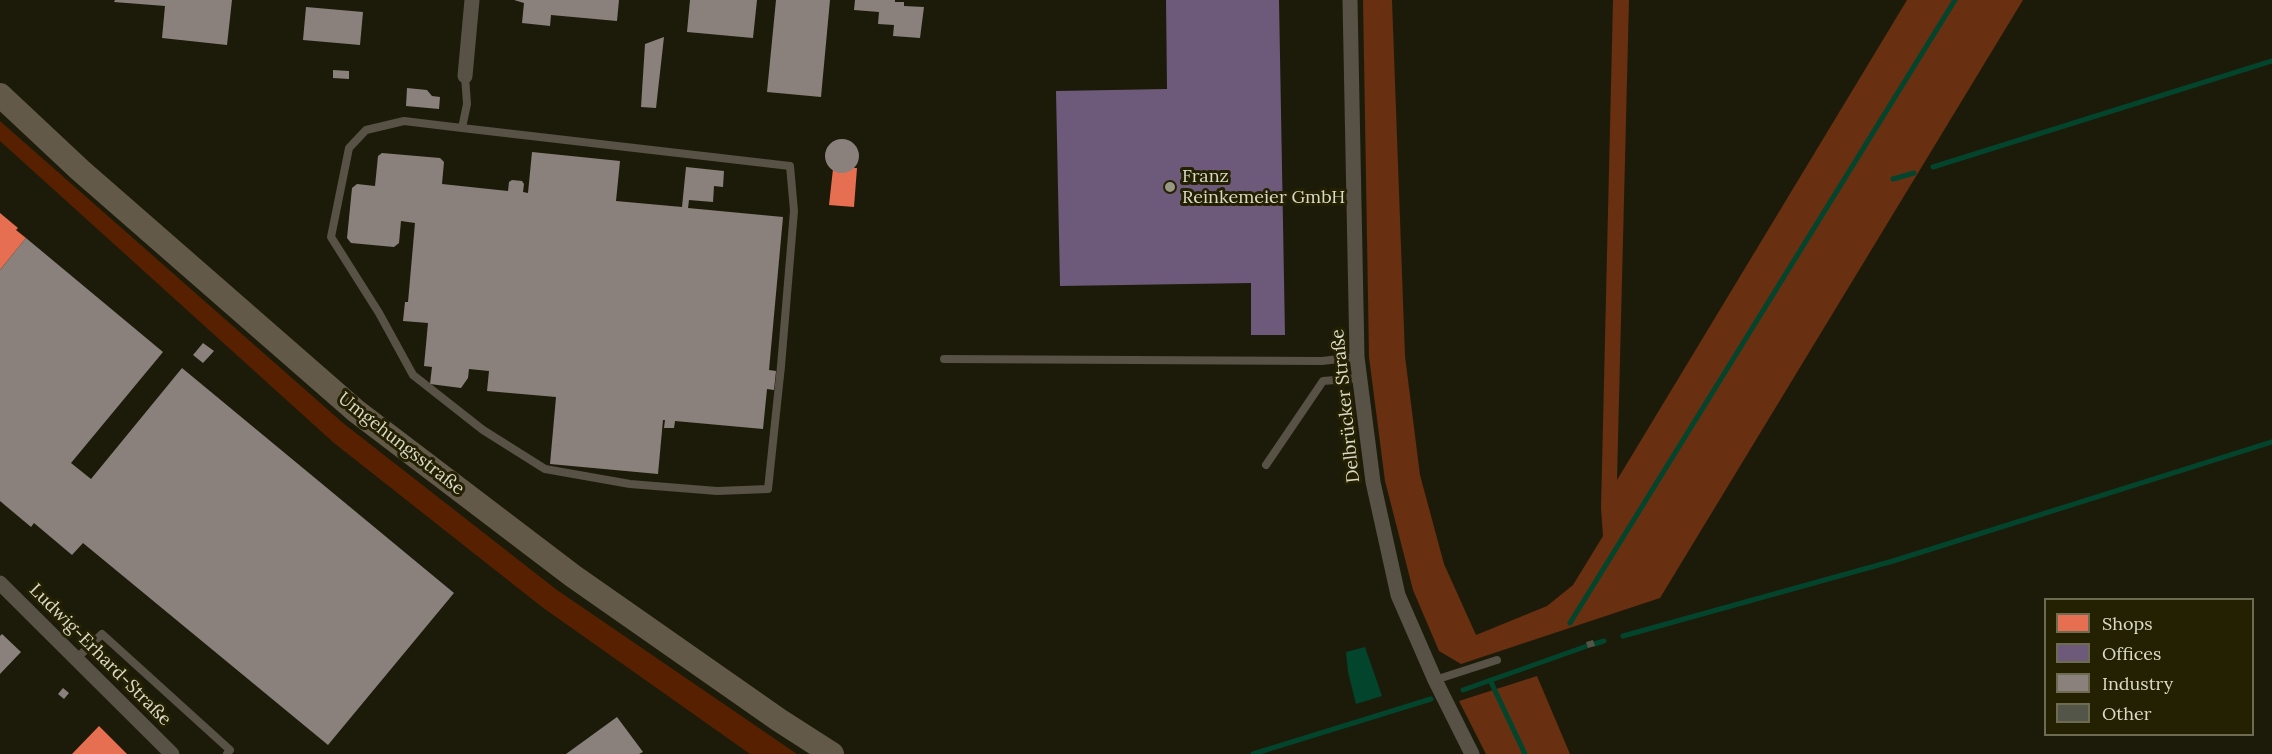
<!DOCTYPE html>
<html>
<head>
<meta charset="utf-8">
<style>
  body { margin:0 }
  #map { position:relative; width:2272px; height:754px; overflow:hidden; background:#1c1b0a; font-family:Lora,serif }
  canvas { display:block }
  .legend { position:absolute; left:2044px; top:598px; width:210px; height:138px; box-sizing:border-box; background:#242102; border:2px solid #6d6b51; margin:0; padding:8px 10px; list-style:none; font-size:18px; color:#dbdac8 }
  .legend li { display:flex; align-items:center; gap:12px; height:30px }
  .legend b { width:30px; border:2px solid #6d6b51 }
</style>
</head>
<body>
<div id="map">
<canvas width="2272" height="754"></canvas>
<ul class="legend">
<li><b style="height:16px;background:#e76f51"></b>Shops</li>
<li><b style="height:16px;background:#6d597a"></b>Offices</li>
<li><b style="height:16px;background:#8a817c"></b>Industry</li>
<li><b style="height:16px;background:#525548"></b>Other</li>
</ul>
</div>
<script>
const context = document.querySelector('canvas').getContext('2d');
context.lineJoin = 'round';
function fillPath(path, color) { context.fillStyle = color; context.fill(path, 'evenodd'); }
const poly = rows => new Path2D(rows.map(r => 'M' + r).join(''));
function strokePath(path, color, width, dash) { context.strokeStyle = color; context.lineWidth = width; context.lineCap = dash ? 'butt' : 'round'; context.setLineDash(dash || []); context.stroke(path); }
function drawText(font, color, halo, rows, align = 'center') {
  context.font = font + ' Lora,serif'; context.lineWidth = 6; context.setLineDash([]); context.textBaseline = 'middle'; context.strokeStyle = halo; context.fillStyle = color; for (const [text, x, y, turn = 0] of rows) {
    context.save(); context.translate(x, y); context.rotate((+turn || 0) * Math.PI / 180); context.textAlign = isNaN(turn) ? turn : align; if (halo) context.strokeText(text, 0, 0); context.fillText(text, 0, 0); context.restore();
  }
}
const green = poly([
  [0,121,343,423,557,590,797,754,750,754,542,607,334,443,0,141]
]);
const forest = poly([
  [1363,0,1392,0,1405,356,1420,475,1444,564,1476,635,1547,606,1573,585,1603,536,1601,508,1613,0,1629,0,1617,480,1907,0,2023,0,1660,598,1461,664,1439,651,1413,590,1385,481,1369,357],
  [1537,676,1570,754,1486,754,1459,701]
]);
const water = poly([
  [1365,647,1382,696,1356,704,1348,672,1346,652]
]);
const shops = poly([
  [853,168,857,168,854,207,829,205,833,169,843,172],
  [0,213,18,228,16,230,26,238,0,270],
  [99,726,127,754,72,754]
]);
const offices = poly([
  [1166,0,1279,0,1285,335,1251,335,1251,283,1060,286,1056,91,1167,89]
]);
const industry = poly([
  [115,0,232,0,227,45,162,38,165,6,114,2],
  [514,0,619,0,617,21,551,15,550,26,522,23,524,3],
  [690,0,757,0,753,38,687,32],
  [776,0,830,0,821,97,767,92],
  [855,0,895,0,895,2,904,2,904,6,924,7,920,38,893,36,894,25,878,24,879,12,854,10],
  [306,7,363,12,360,45,303,40],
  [664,37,656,108,641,107,645,44],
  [333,70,349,71,349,79,333,78],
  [407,88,427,90,432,96,440,97,439,109,406,106],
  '825 156a17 17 0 1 1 34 0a17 17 0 1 1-34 0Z',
  [532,152,620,161,616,201,682,207,686,167,724,171,723,187,714,186,713,202,689,200,688,208,783,217,769,370,776,371,774,390,767,389,763,429,675,421,674,428,664,428,665,420,663,420,658,474,550,464,556,397,487,391,489,371,469,369,468,378,461,388,430,384,432,367,424,366,428,323,403,321,405,302,408,302,415,223,401,221,399,243,394,247,351,243,347,238,352,188,357,184,375,186,378,156,382,153,440,158,444,162,442,184,508,191,509,182,512,180,522,181,524,184,523,192,528,193],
  [26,238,163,352,71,463,91,479,182,368,454,593,328,745,83,543,72,555,34,523,31,527,0,501,0,270],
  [203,343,214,351,203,363,193,355],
  [2,634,21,652,0,674,0,636],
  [63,688,69,693,64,699,58,694],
  [617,717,643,752,639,754,566,754]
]);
const stream = poly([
  [1933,167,2272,61],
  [1893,179,1914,173],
  [1570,623,1955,0],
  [1623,636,1893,561,2272,442],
  [1594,644,1604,641],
  [1490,680,1525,754],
  [1463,690,1587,646],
  [1253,754,1431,699]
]);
const building = poly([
  [1593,640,1595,646,1588,648,1586,642]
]);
const service = poly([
  [462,128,404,121,366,130,349,148,331,237,379,313,413,375,483,430,545,469,630,484,717,491,768,489,781,366,794,211,790,166,462,128,467,104,465,76],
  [944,359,1322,361,1357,357],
  [1266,465,1323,381,1360,378],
  [76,659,102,634,230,750,227,754],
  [1435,680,1497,660]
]);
const minor = poly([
  [1350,0,1357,357,1373,482,1398,595,1435,680,1472,754],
  [465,76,472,0],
  [0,583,172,754]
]);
const primary = poly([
  [0,95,80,170,356,411,573,576,779,720,832,754]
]);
const markers = [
  [1170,187,6,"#989786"]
];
const poiNames = [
  ["Franz",1182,177],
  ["Reinkemeier GmbH",1182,198]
];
const streetNames = [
  ["Delbrücker Straße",1346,406,-96],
  ["Umgehungsstraße",401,444,38],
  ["Ludwig-Erhard-Straße",100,655,45]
];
fillPath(green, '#572001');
fillPath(forest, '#682f10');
fillPath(water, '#03442d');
fillPath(shops, '#e76f51');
fillPath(offices, '#6d597a');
fillPath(industry, '#8a817c');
strokePath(stream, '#03442d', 5);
fillPath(building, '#525548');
strokePath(service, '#585145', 8);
strokePath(minor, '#585145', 15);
strokePath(primary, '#635948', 24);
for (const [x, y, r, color] of markers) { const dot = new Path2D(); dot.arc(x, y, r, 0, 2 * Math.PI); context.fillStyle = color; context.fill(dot); strokePath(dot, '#242102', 2); }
drawText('18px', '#dbdac8', '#242102', poiNames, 'left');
drawText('18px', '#dbdac8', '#242102', streetNames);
</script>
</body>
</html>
